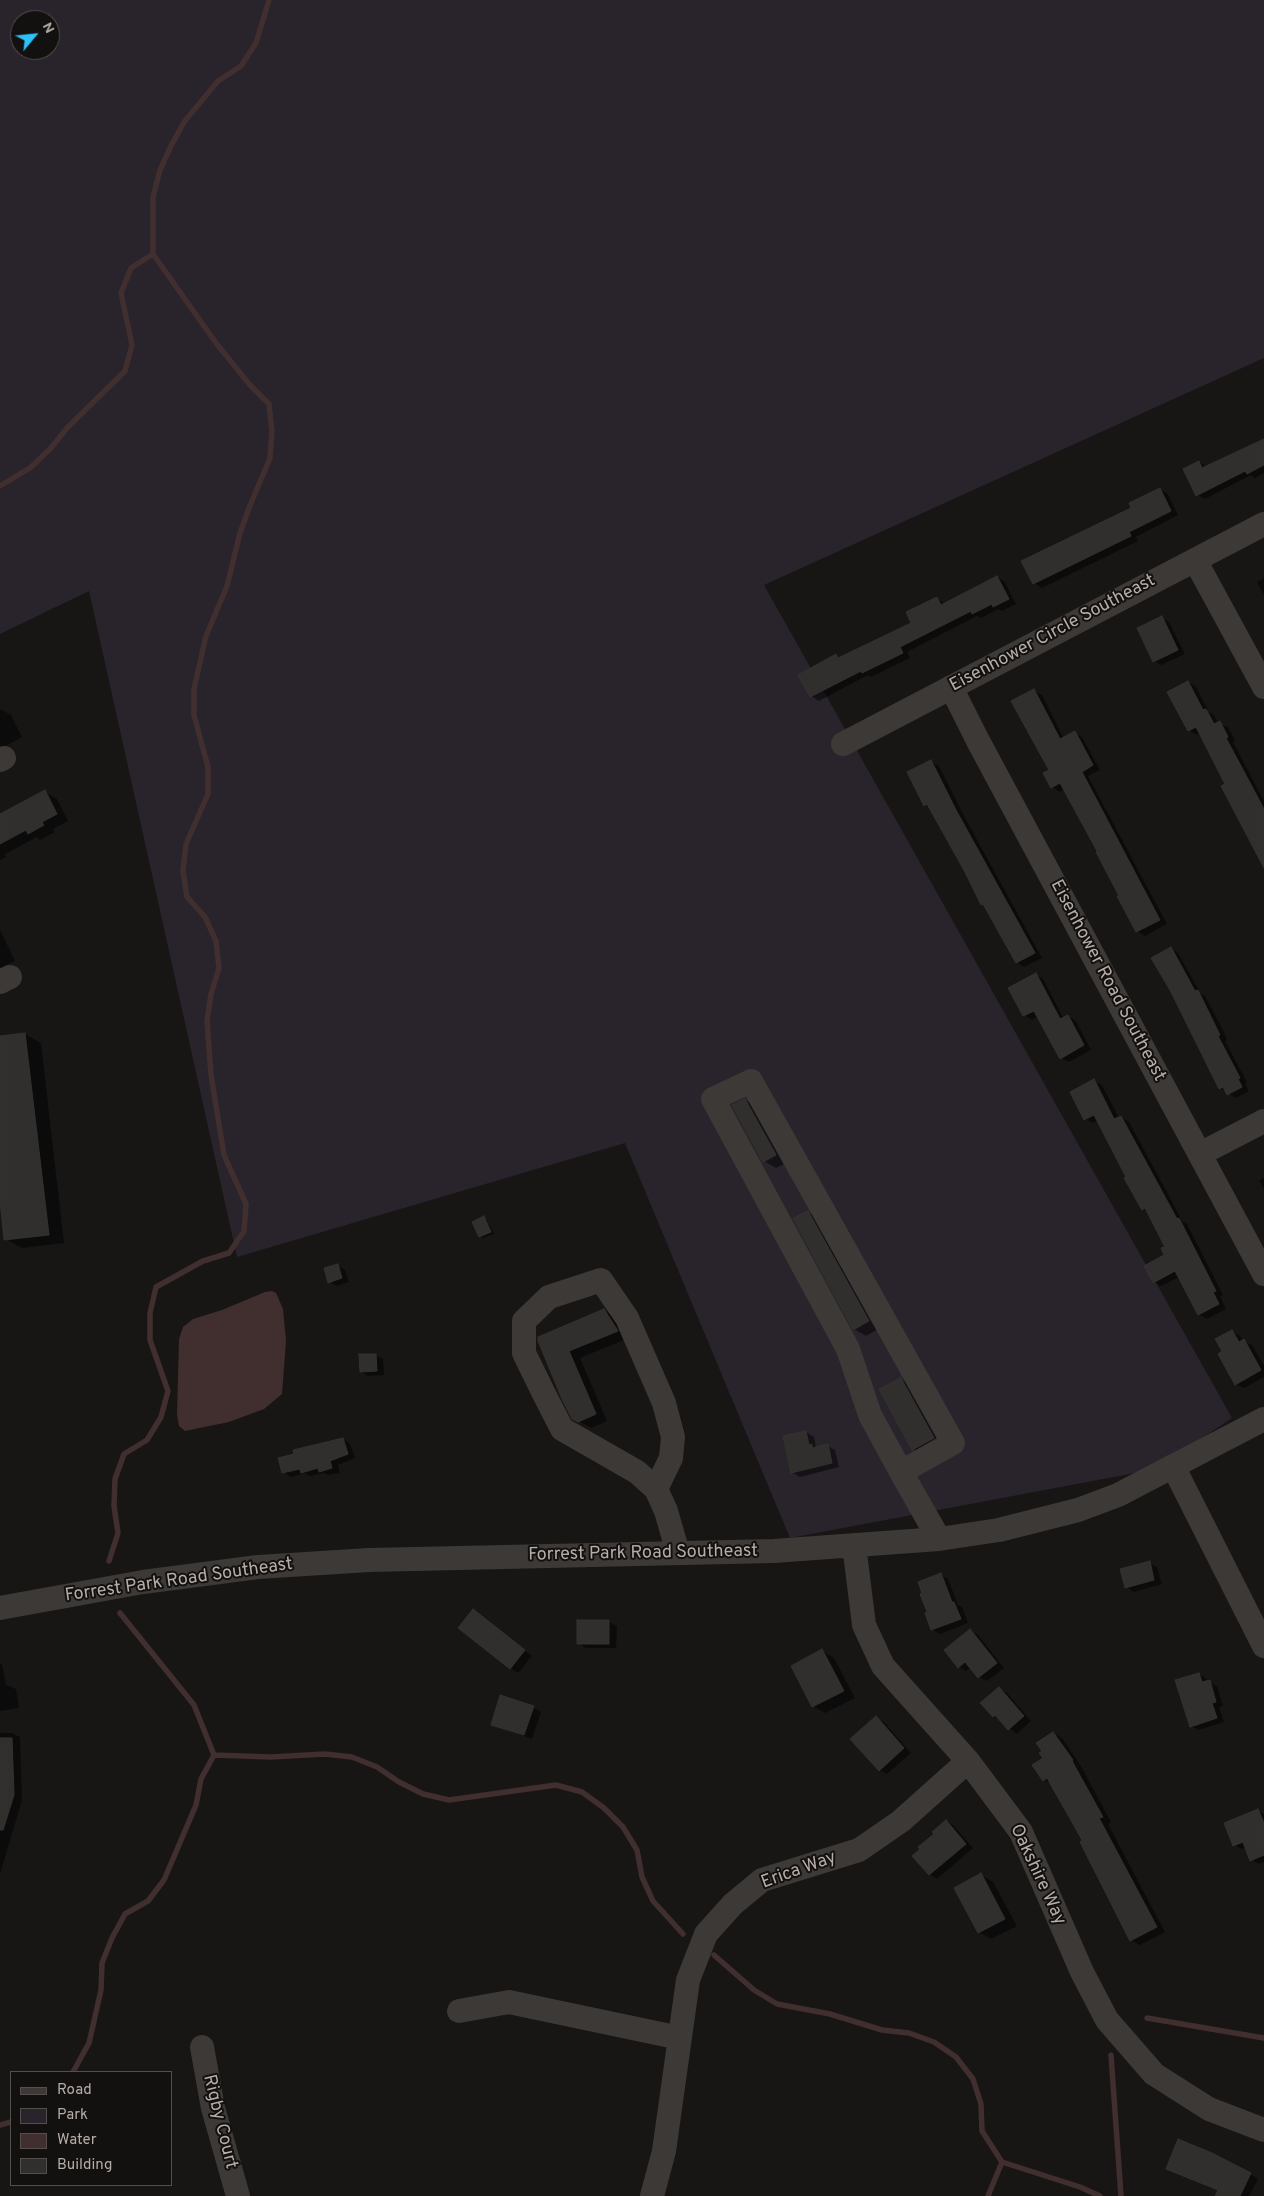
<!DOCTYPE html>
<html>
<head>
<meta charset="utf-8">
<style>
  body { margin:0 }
  #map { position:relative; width:1264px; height:2196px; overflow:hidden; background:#171615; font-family:Overpass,sans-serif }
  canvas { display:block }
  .legend { position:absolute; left:10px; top:2071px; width:162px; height:115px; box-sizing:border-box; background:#121110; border:1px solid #544f4c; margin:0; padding:6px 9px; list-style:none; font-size:15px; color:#b8aca7 }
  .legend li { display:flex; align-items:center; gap:10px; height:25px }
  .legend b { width:25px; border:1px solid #544f4c }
  .north { position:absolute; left:10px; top:10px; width:50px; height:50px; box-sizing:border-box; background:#121110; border:1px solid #544f4c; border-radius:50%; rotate:62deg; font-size:14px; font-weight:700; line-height:20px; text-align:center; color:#b8aca7 }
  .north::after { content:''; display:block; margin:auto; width:18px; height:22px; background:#2dc1f7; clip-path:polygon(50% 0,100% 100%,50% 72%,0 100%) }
</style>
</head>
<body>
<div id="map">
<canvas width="1264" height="2196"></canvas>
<ul class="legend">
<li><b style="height:6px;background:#3c3936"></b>Road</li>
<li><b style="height:14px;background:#29232c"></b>Park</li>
<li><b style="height:14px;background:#402f2e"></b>Water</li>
<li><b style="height:14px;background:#312f2d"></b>Building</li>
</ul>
<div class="north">N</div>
</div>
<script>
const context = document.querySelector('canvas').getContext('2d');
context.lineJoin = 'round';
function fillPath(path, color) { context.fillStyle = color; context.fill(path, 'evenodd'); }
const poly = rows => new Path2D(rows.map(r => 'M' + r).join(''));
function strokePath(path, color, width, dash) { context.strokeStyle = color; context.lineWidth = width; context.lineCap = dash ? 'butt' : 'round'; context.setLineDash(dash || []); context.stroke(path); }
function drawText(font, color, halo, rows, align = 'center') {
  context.font = font + ' Overpass,sans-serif'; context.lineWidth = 4; context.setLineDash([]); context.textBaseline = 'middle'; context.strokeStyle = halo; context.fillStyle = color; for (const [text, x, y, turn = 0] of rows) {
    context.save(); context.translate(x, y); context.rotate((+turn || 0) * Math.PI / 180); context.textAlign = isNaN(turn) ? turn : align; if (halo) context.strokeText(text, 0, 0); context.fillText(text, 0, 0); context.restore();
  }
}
const green = poly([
  [0,0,1264,0,1264,358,764,585,1232,1418,1156,1469,790,1538,625,1143,237,1257,89,591,0,634],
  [20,20,50,20,50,50,20,50]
]);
const water = poly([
  [272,1291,276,1293,283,1309,286,1341,282,1394,264,1409,229,1422,185,1431,179,1426,177,1415,179,1339,183,1327,193,1319,222,1310,265,1292]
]);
const shadow = poly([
  [1264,440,1264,473,1255,478,1251,475,1205,499,1197,495,1199,462,1207,467],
  [1160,489,1168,494,1178,515,1136,537,1138,541,1042,588,1034,583],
  [997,577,1005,582,1016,604,1002,611,998,609,981,618,977,616,907,652,910,658,871,677,868,675,819,701,811,696,800,675,836,656,841,658,913,623,937,598,945,604],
  [1264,578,1264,595,1257,582],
  [1162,618,1169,622,1185,654,1161,665,1154,661],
  [1188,682,1196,687,1209,712,1214,715,1218,724,1228,727,1235,741,1233,742,1264,801,1264,868,1222,786,1227,784,1200,733,1197,735,1189,730],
  [1034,691,1042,695,1064,739,1075,733,1082,737,1100,770,1088,776,1167,924,1145,936,1137,931,1099,851,1065,789,1060,792,1052,787],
  [0,709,11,715,22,737,0,749],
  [931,762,939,766,964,816,1042,958,1024,967,1017,962,987,907,982,904,966,872,931,808,925,805],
  [45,792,57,799,68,821,53,829,55,832,40,840,37,837,5,854,6,857,0,860,0,815],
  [0,930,15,961,0,968],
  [1171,948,1178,953,1201,994,1205,996,1224,1032,1227,1040,1225,1041,1247,1082,1245,1083,1249,1091,1236,1098,1220,1088],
  [1036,975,1043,979,1064,1019,1068,1016,1076,1021,1091,1050,1069,1062,1061,1058,1038,1016,1032,1020,1024,1015],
  [25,1034,41,1043,64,1243,22,1248,6,1239,0,1190,0,1037],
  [1094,1081,1102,1085,1119,1118,1121,1117,1129,1122,1183,1222,1187,1224,1223,1295,1220,1296,1226,1309,1207,1319,1199,1314,1179,1277,1161,1286,1154,1282,1166,1256,1166,1247,1149,1213,1143,1209,1098,1120,1093,1123,1085,1119],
  [745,1100,757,1107,788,1162,776,1168,764,1161],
  [1264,1178,1264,1189,1259,1180],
  [808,1212,819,1219,880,1328,866,1336,854,1329],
  [484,1218,487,1220,494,1234,483,1238,480,1236],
  [337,1265,345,1270,349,1282,337,1286,329,1282],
  [604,1310,616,1317,629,1338,580,1358,607,1421,591,1428,573,1418,539,1341],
  [1232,1331,1240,1336,1243,1341,1252,1345,1264,1366,1264,1377,1244,1388,1236,1384,1224,1352],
  [375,1355,383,1359,384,1375,368,1376,361,1371],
  [901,1379,913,1386,945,1445,925,1456,913,1449],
  [806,1432,814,1437,816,1448,827,1446,835,1450,839,1467,800,1477,793,1473],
  [343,1439,350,1444,355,1458,338,1465,340,1473,328,1475,324,1473,310,1476,305,1473,291,1477,283,1472],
  [1149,1563,1157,1567,1162,1584,1134,1592,1126,1587],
  [941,1575,948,1579,958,1605,962,1607,968,1623,940,1634,932,1629],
  [473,1610,532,1656,518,1673,510,1668],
  [578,1622,609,1622,617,1626,616,1648,586,1648,578,1643],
  [970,1631,978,1635,1004,1668,987,1681,979,1677,971,1667,966,1671,959,1667],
  [822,1651,834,1658,855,1698,825,1713,813,1706],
  [0,1663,2,1664,6,1685,16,1689,19,1708,0,1711],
  [1199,1674,1207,1679,1208,1682,1217,1686,1223,1706,1219,1707,1224,1722,1199,1730,1191,1726],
  [999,1689,1007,1693,1031,1721,1017,1734,994,1716,982,1704],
  [533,1707,541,1712,532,1739,492,1724],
  [876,1718,884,1722,911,1753,887,1774,879,1770],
  [0,1733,12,1733,20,1737,22,1800,0,1874],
  [1053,1733,1062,1738,1081,1766,1111,1822,1108,1824,1165,1932,1140,1945,1131,1940,1084,1841,1053,1785,1044,1780,1045,1758],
  [1258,1811,1264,1814,1264,1862,1259,1864,1251,1860,1246,1847,1242,1849,1234,1845],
  [947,1821,954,1826,973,1848,937,1879,930,1874,936,1834],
  [981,1875,993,1882,1017,1926,991,1939,979,1932],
  [1250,2174,1258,2179,1249,2196,1217,2196]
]);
const stream = poly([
  [0,486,30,468,50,449,67,428,125,371,132,345,121,293,131,268,153,254],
  [109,1561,118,1533,114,1506,115,1479,124,1454,147,1440,161,1417,168,1391,150,1340,150,1313,156,1287,203,1261,229,1253,244,1231,246,1204,224,1155,211,1075,207,1021,211,994,219,968,216,941,205,917,187,897,183,871,186,844,208,794,208,767,194,715,194,689,206,636,227,586,240,533,249,508,270,458,272,431,269,404,250,385,216,343,153,254,153,197,160,170,171,146,184,122,218,81,241,66,256,43,269,0],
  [120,1613,194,1705,214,1755],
  [214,1755,271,1757,325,1754,352,1757,377,1767,399,1782,423,1794,449,1800,556,1785,582,1792,604,1808,623,1827,637,1850,642,1877,653,1901,683,1934],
  [714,1955,754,1990,777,2004,830,2014,882,2030,909,2033,934,2042,956,2057,973,2079,981,2104,982,2131,1002,2162,1080,2187,1100,2196],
  [1147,2018,1264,2038],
  [1111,2055,1121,2196],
  [73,2072,89,2043,101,1990,102,1963,112,1938,125,1914,148,1901,164,1880,196,1805,201,1779,214,1755],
  [0,2125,11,2122],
  [988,2196,1002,2162]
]);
const building = poly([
  [1264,439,1264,465,1247,474,1245,471,1196,496,1183,469,1199,461,1202,468,1264,439],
  [1160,488,1171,511,1129,532,1131,536,1033,584,1021,561,1131,508,1129,503,1160,488],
  [997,576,1009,599,993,607,992,604,972,614,971,611,900,647,903,653,862,673,861,671,810,697,798,675,836,654,838,658,911,623,906,612,937,597,941,605,997,576],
  [1162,616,1178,650,1153,662,1137,628,1162,616],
  [1188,681,1203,710,1206,709,1214,724,1220,721,1228,737,1226,738,1264,809,1264,868,1221,786,1225,784,1196,727,1188,731,1167,692,1188,681],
  [1034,689,1060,739,1075,731,1093,765,1082,772,1160,920,1136,932,1117,896,1119,896,1096,852,1097,851,1060,783,1051,788,1043,773,1049,770,1011,701,1034,689],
  [931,760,956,810,1035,953,1016,963,983,904,981,905,965,872,927,804,924,806,907,772,931,760],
  [45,790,57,814,42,822,44,825,28,834,26,830,0,844,0,814,45,790],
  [1171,947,1195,991,1198,990,1216,1027,1220,1035,1218,1036,1240,1078,1238,1079,1242,1087,1227,1095,1223,1087,1219,1089,1170,990,1151,958,1171,947],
  [1036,973,1060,1019,1068,1015,1084,1045,1060,1059,1034,1011,1023,1016,1008,988,1036,973],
  [25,1033,49,1235,4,1240,0,1201,0,1036,25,1033],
  [1094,1079,1114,1119,1121,1116,1177,1219,1179,1218,1216,1291,1213,1292,1219,1304,1198,1315,1175,1271,1153,1283,1144,1266,1164,1255,1161,1248,1165,1247,1145,1208,1142,1210,1124,1178,1126,1177,1094,1115,1084,1120,1070,1092,1094,1079],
  [745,1099,776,1155,763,1162,732,1105,745,1099],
  [808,1211,869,1321,853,1330,793,1218,808,1211],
  [484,1216,491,1232,479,1237,472,1222,484,1216],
  [338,1264,342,1278,328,1283,324,1268,338,1264],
  [604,1309,618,1331,569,1351,596,1414,578,1422,572,1419,562,1399,538,1341,538,1337,604,1309],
  [1232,1330,1239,1342,1244,1339,1261,1370,1235,1385,1218,1354,1222,1351,1215,1339,1232,1330],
  [359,1354,376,1354,377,1371,360,1372,359,1354],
  [901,1378,934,1438,912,1450,879,1389,901,1378],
  [806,1431,809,1445,812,1444,812,1448,828,1444,832,1463,791,1473,783,1436,806,1431],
  [343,1438,348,1454,330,1461,332,1468,319,1472,318,1468,301,1473,300,1469,282,1473,278,1458,294,1454,293,1450,343,1438],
  [1150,1561,1154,1580,1125,1588,1120,1569,1150,1561],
  [941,1573,952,1602,954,1602,961,1619,931,1630,925,1613,927,1612,920,1594,922,1593,918,1582,941,1573],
  [473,1609,525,1650,510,1669,458,1628,473,1609],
  [577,1620,609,1620,609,1644,577,1644,577,1620],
  [970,1629,997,1663,978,1678,965,1662,958,1668,944,1650,970,1629],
  [822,1649,844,1691,812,1707,791,1666,822,1649],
  [1199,1673,1202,1682,1210,1680,1216,1702,1212,1703,1217,1718,1190,1727,1175,1680,1199,1673],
  [999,1687,1024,1716,1008,1730,995,1715,993,1717,980,1703,999,1687],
  [500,1695,534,1706,524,1735,491,1725,500,1695],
  [876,1716,904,1748,879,1771,850,1739,876,1716],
  [1053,1732,1073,1760,1072,1761,1103,1817,1099,1818,1157,1927,1130,1941,1080,1842,1082,1840,1047,1778,1043,1781,1032,1765,1043,1758,1039,1753,1042,1751,1036,1743,1053,1732],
  [0,1738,12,1738,14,1795,3,1830,0,1830,0,1738],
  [1258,1809,1264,1823,1264,1855,1250,1861,1243,1842,1233,1846,1224,1823,1258,1809],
  [946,1820,966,1844,929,1875,912,1856,920,1849,918,1847,934,1834,932,1832,946,1820],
  [981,1873,1005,1919,978,1933,954,1888,981,1873],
  [1178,2139,1212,2153,1251,2173,1240,2196,1215,2196,1218,2190,1166,2169,1178,2139]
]);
const minor = poly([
  [1195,560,1264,687],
  [951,687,977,739,1264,1274],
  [843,744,1264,524],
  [0,760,4,758],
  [0,982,10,977],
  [1200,1154,1264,1121],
  [1173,1466,1264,1646],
  [901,1472,953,1443,751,1081,713,1099,848,1349,870,1415,901,1472,939,1539],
  [656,1489,671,1458,673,1437,664,1403,627,1318,601,1280,549,1297,524,1321,524,1353,544,1394,562,1429,637,1472,656,1489,666,1511,678,1553],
  [854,1545,864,1625,883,1666,968,1761,1021,1832,1082,1972,1107,2020,1154,2074,1209,2109,1264,2130],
  [0,1608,143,1582,258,1567,369,1560,774,1551,939,1539,999,1530,1078,1510,1118,1495,1264,1419],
  [459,2011,509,2002,680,2038],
  [202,2047,213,2108,238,2196],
  [652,2196,664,2151,688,1980,706,1934,733,1904,762,1880,859,1850,901,1821,968,1761]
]);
const streetNames = [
  ["Eisenhower Circle Southeast",1053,634,-28],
  ["Eisenhower Road Southeast",1107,981,62],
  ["Forrest Park Road Southeast",643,1554,-1],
  ["Forrest Park Road Southeast",179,1581,-8],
  ["Erica Way",799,1871,-20],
  ["Oakshire Way",1037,1875,65],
  ["Rigby Court",219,2122,76]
];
fillPath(green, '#29232c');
fillPath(water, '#402f2e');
fillPath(shadow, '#0007');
strokePath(stream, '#402f2e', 5.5);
fillPath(building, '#312f2d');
strokePath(building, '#33322f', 1);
strokePath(minor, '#3c3936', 24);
drawText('18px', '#b8aca7', '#121110', streetNames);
</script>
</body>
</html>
